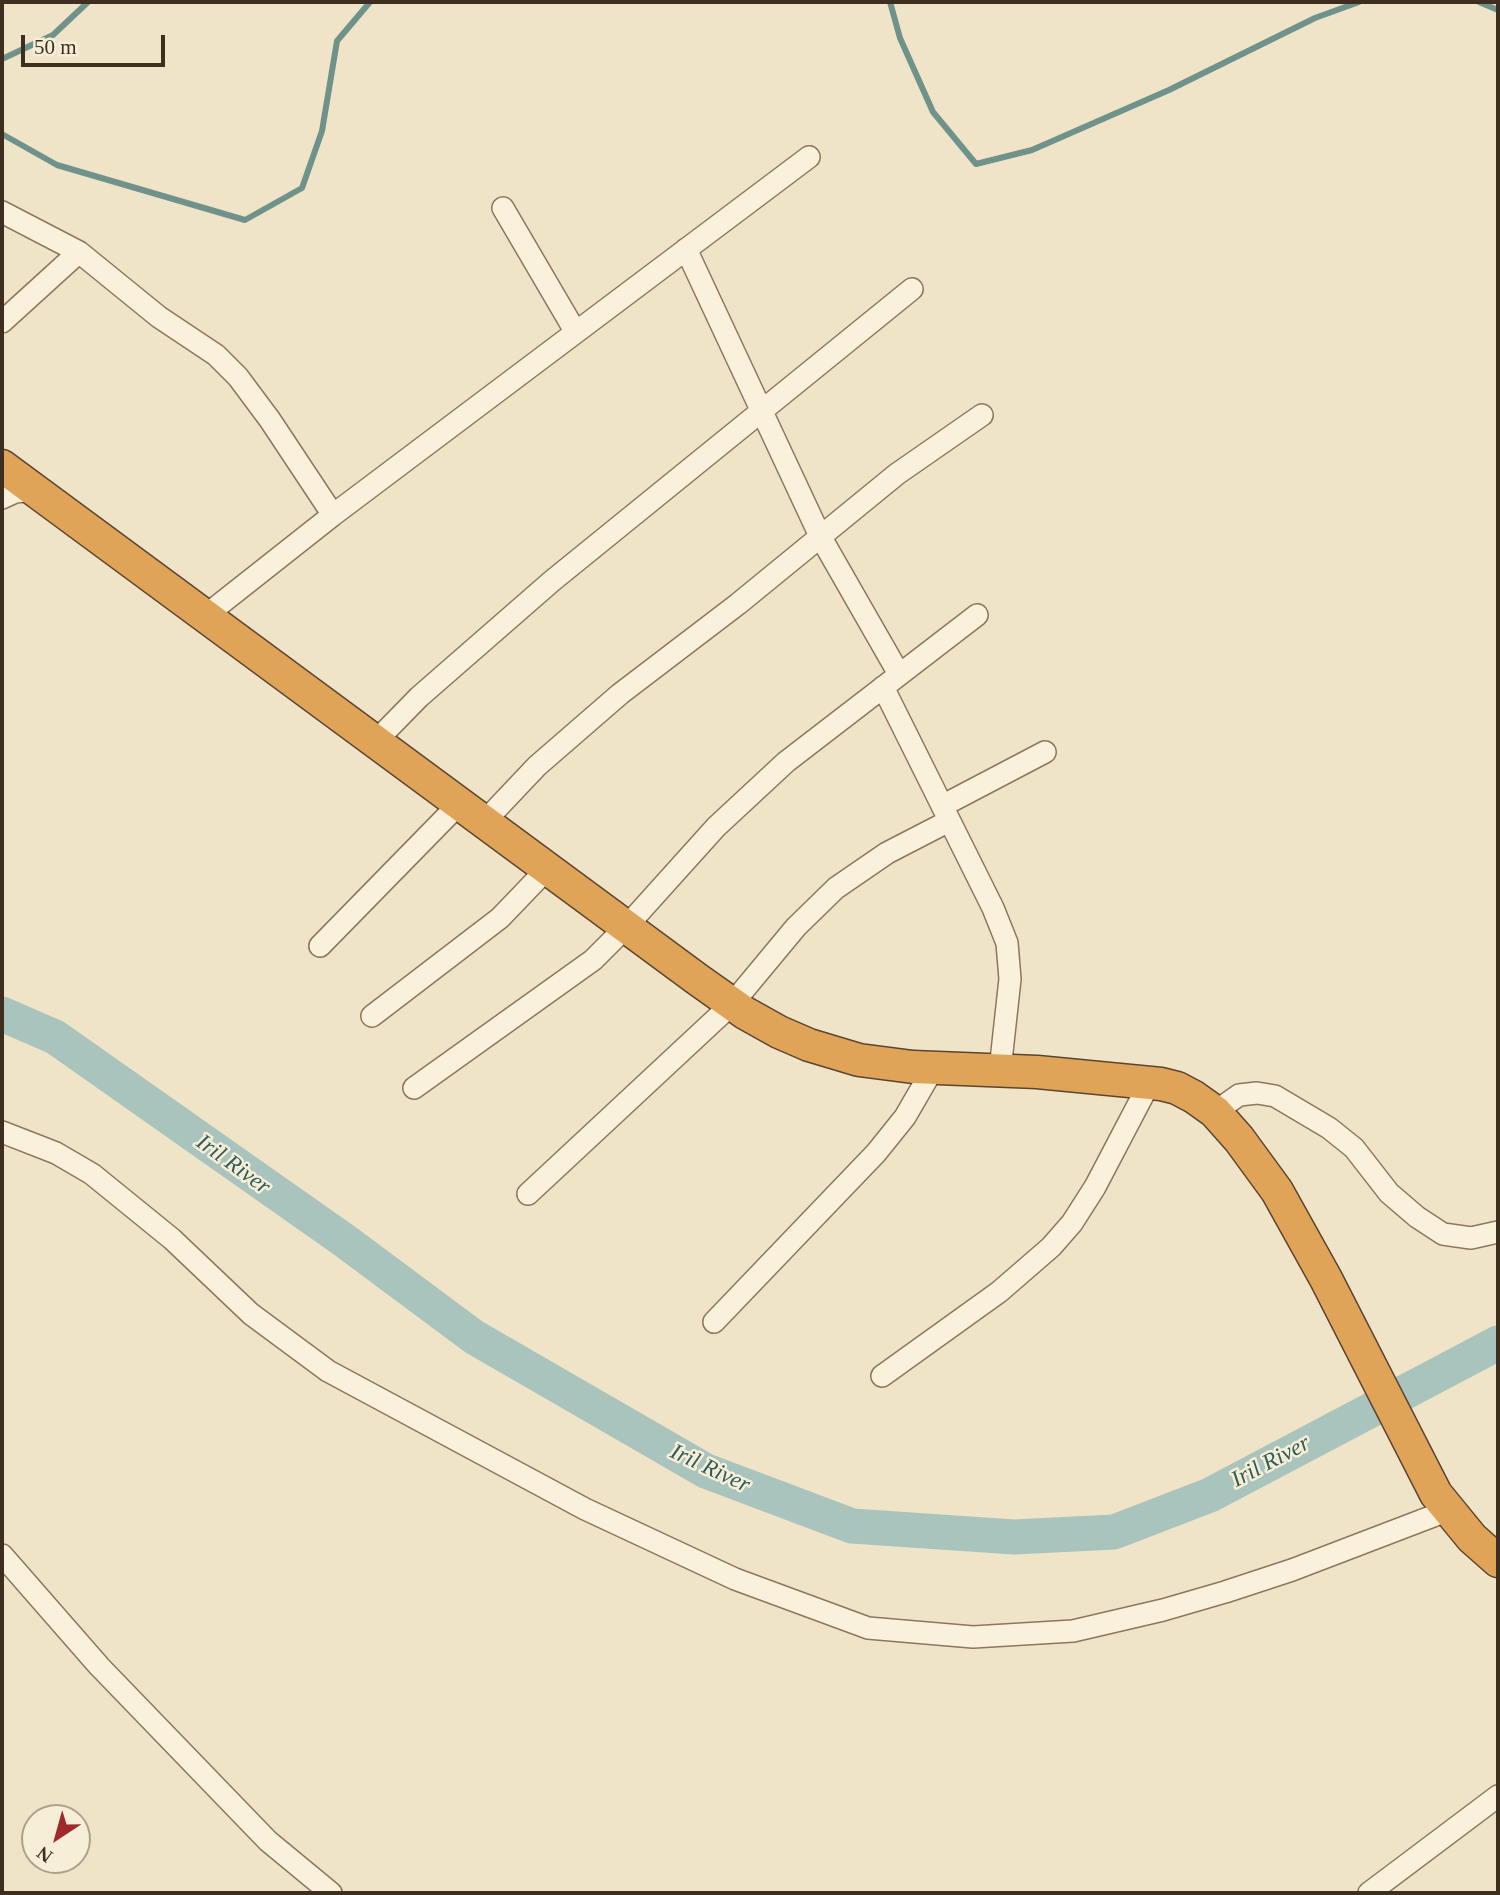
<!DOCTYPE html>
<html>
<head>
<meta charset="utf-8">
<style>
  body { margin:0 }
  #map { position:relative; width:1500px; height:1895px; overflow:hidden; background:#f0e4c8; font-family:"Times New Roman",serif }
  canvas { display:block }
  .frame { position:absolute; inset:0; border:4px solid #3d2e20; pointer-events:none }
  .north { position:absolute; left:21px; top:1804px; width:70px; height:70px; box-sizing:border-box; background:#f7eed8; border:2px solid #ada18e; border-radius:50%; rotate:216deg; font-size:19px; font-weight:700; line-height:28px; text-align:center; color:#3d2e20 }
  .north::after { content:''; display:block; margin:auto; width:24px; height:32px; background:#9e2a2b; clip-path:polygon(50% 0,100% 100%,50% 72%,0 100%) }
  .scale { position:absolute; left:21px; top:35px; width:144px; height:32px; box-sizing:border-box; border:4px solid #3d2e20; border-top:0; padding-left:9px; font-size:21px; line-height:24px; white-space:nowrap; color:#3d2e20; -webkit-text-stroke:5px #f7eed8; paint-order:stroke }
</style>
</head>
<body>
<div id="map">
<canvas width="1500" height="1895"></canvas>
<div class="frame"></div>
<div class="north">N</div>
<div class="scale">50 m</div>
</div>
<script>
const context = document.querySelector('canvas').getContext('2d');
context.lineJoin = 'round';
const poly = rows => new Path2D(rows.map(r => 'M' + r).join(''));
function strokePath(path, color, width, dash) { context.strokeStyle = color; context.lineWidth = width; context.lineCap = dash ? 'butt' : 'round'; context.setLineDash(dash || []); context.stroke(path); }
function drawText(font, color, halo, rows, align = 'center') {
  context.font = font + ' "Times New Roman",serif'; context.lineWidth = 5; context.setLineDash([]); context.textBaseline = 'middle'; context.strokeStyle = halo; context.fillStyle = color; for (const [text, x, y, turn = 0] of rows) {
    context.save(); context.translate(x, y); context.rotate((+turn || 0) * Math.PI / 180); context.textAlign = isNaN(turn) ? turn : align; if (halo) context.strokeText(text, 0, 0); context.fillText(text, 0, 0); context.restore();
  }
}
const stream = poly([
  [890,2,900,38,933,112,976,164,1032,150,1169,90,1315,18,1359,2],
  [1479,2,1498,10],
  [2,59,53,35,88,2],
  [2,134,57,165,245,220,302,188,322,131,337,41,370,2]
]);
const river = poly([
  [2,1014,55,1037,345,1241,474,1337,706,1471,852,1526,1014,1537,1114,1532,1210,1495,1498,1343]
]);
const minor = poly([
  [503,208,575,331],
  [2,212,79,252,159,317,216,355,238,377,270,420,333,515],
  [686,249,820,536,899,674],
  [2,322,79,252],
  [2,498,15,492,35,490],
  [205,616,333,515,809,157],
  [883,687,993,908,1007,943,1010,979,1000,1070],
  [375,742,419,697,552,581,912,289],
  [942,806,1045,752],
  [484,822,537,766,620,694,738,604,897,474,982,415],
  [320,946,459,804],
  [372,1016,500,918,547,869],
  [414,1088,593,960,626,927,716,827,786,762,977,615],
  [1215,1112,1239,1095,1257,1093,1275,1096,1329,1128,1354,1148,1389,1193,1417,1217,1443,1234,1471,1238,1498,1232],
  [2,1132,56,1153,92,1174,172,1239,251,1314,328,1371,585,1509,735,1579,868,1628,973,1637,1073,1631,1163,1610,1225,1592,1292,1570,1449,1510],
  [528,1194,732,1004,796,927,836,888,887,853,949,821],
  [714,1322,876,1153,905,1117,934,1067],
  [882,1376,999,1292,1051,1247,1072,1223,1095,1187,1150,1082],
  [2,1555,99,1666,268,1841,331,1893],
  [1369,1893,1498,1796]
]);
const highway = poly([
  [2,466,697,979,745,1013,779,1032,809,1045,859,1060,913,1067,1037,1072,1161,1084,1177,1088,1194,1097,1215,1112,1239,1139,1277,1191,1326,1279,1436,1494,1472,1538,1498,1561]
]);
const waterNames = [
  ["Iril River",233,1165,36],
  ["Iril River",1271,1462,-28],
  ["Iril River",710,1469,25]
];
strokePath(stream, '#6f938a', 6);
strokePath(river, '#a9c4bc', 35);
strokePath(minor, '#8d765c', 24);
strokePath(highway, '#5b4430', 35);
strokePath(minor, '#faf1dc', 21);
strokePath(highway, '#e0a458', 32);
drawText('italic 23px', '#2f5d5a', '#f7eed8', waterNames);
</script>
</body>
</html>
